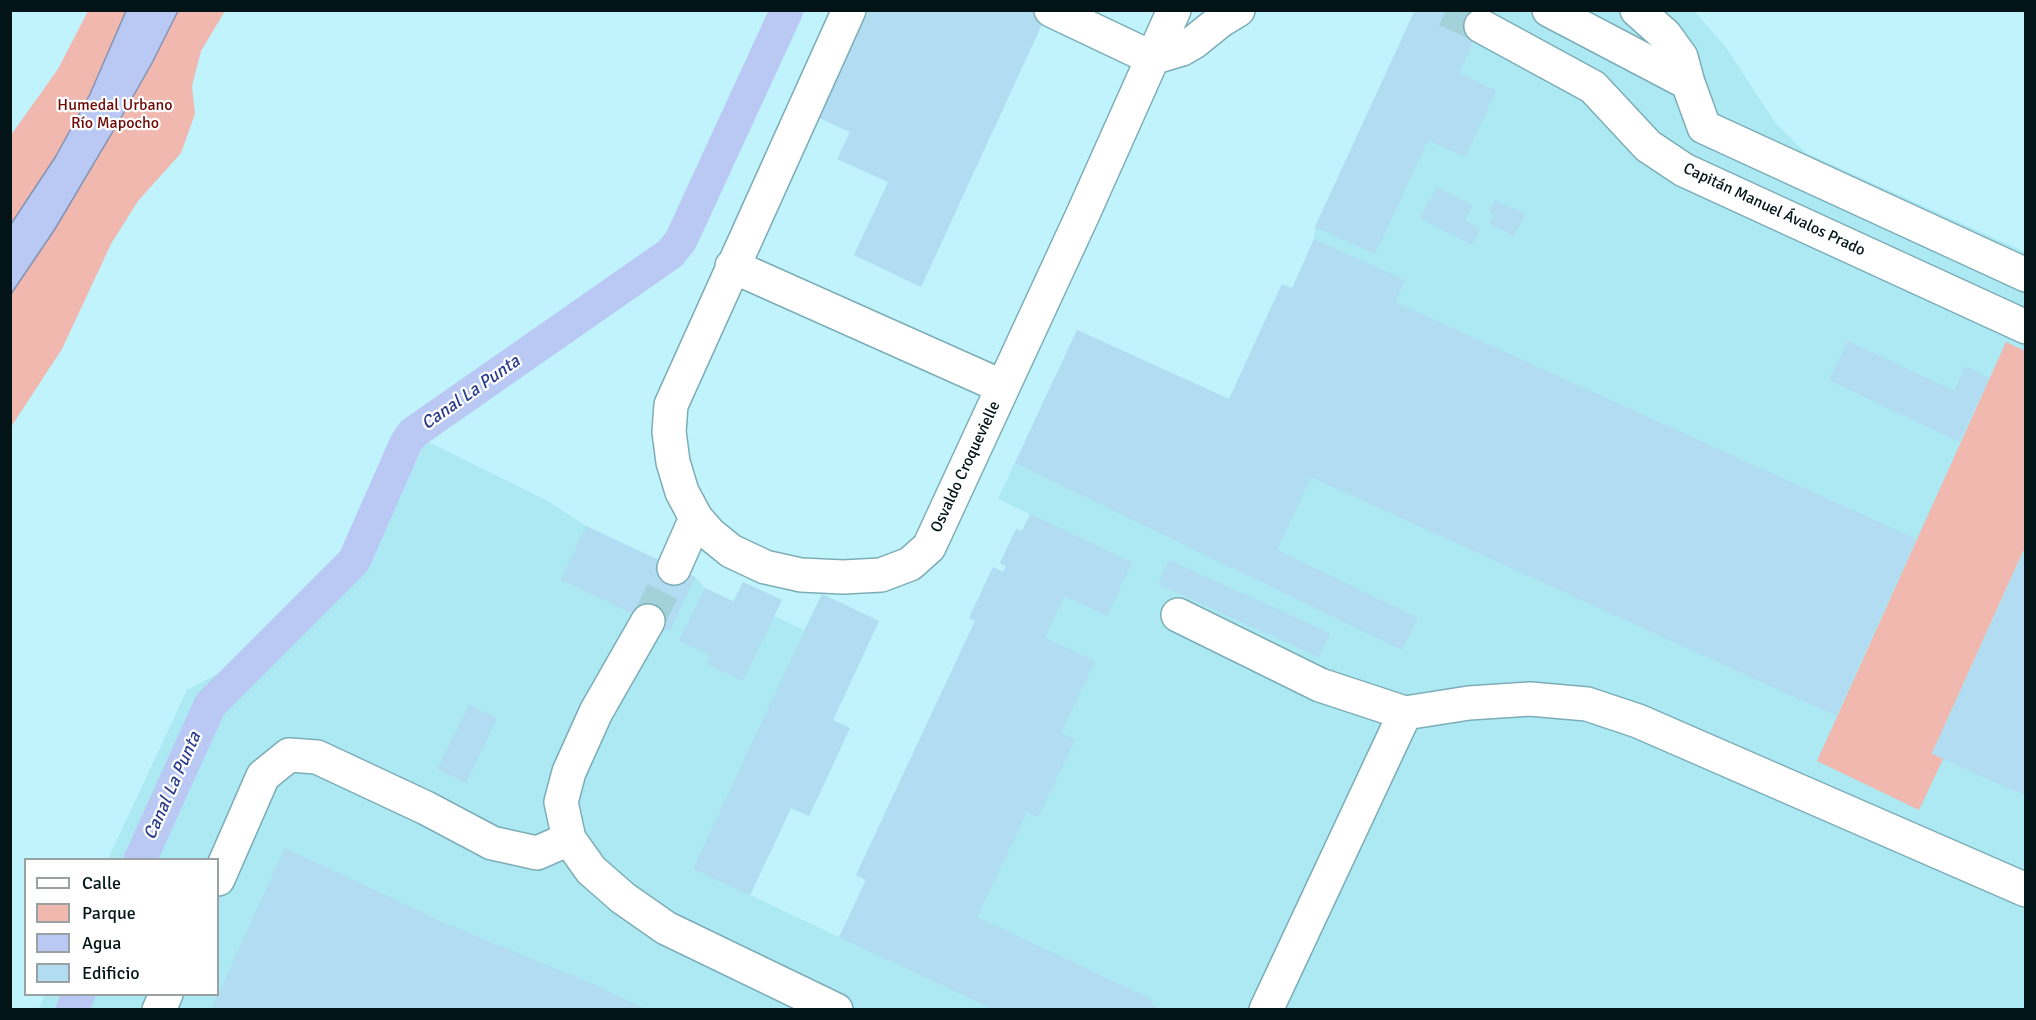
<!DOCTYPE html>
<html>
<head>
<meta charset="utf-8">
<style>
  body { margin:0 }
  #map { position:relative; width:2036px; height:1020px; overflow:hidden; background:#c0f3fc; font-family:Signika,sans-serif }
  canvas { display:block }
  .frame { position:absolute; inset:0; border:12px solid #021417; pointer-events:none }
  .legend { position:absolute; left:24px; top:858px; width:195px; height:138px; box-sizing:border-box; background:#fff; border:2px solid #9aa1a2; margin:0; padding:8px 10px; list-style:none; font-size:18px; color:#021417 }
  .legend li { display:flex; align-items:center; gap:12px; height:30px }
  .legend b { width:30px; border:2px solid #9aa1a2 }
</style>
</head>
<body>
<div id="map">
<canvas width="2036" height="1020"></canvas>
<div class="frame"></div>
<ul class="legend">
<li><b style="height:8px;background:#fff"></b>Calle</li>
<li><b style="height:16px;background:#f0b8af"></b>Parque</li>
<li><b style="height:16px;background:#bac9f4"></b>Agua</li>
<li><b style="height:16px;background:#b1dcf1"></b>Edificio</li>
</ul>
</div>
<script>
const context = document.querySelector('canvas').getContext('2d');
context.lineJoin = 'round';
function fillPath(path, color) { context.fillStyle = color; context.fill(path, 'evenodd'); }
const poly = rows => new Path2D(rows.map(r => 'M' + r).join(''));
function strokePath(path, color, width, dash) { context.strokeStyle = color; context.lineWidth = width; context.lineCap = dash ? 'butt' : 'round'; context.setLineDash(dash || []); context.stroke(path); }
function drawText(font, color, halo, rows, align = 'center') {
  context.font = font + ' Signika,sans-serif'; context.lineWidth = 4.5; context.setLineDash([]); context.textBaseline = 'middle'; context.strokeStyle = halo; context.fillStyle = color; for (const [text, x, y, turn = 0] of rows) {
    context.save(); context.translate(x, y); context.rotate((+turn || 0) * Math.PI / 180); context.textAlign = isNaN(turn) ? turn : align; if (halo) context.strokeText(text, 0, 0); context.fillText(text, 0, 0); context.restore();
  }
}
const built = poly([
  [1415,11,1694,11,1725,46,1776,124,1806,153,2025,252,2025,1009,38,1010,45,995,218,994,218,860,108,859,187,690,234,665,258,672,368,565,426,441,546,500,586,526,695,577,705,588,733,601,743,582,782,600,774,616,804,630,822,594,879,621,833,720,850,728,809,816,791,808,750,895,839,937,866,880,856,875,975,621,969,618,993,567,1003,572,1006,566,1000,563,1016,529,1022,531,1030,514,998,499,1077,330,1229,399,1282,284,1292,288,1314,239,1315,227]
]);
const green = poly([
  [88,11,225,11,201,51,192,86,195,114,181,153,138,201,111,244,62,349,11,427,11,135,58,69],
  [2006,342,2025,351,2025,547,1932,753,1943,759,1919,810,1817,761]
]);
const water = poly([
  [126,11,178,11,152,63,122,116,55,229,11,294,11,224,56,156,90,94,126,11]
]);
const canal = poly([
  [140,860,210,705,354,561,406,443,413,433,671,253,681,240,787,10],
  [72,1010,79,994]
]);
const building = poly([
  [869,10,1028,10,1045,18,921,287,854,255,888,182,837,159,850,132,819,118],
  [1415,10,1488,10,1459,73,1496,91,1465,157,1428,140,1375,254,1315,227],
  [1437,187,1473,205,1465,220,1480,229,1472,245,1420,218],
  [1495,200,1525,214,1514,236,1489,224,1494,214,1489,212],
  [1314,239,1405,280,1395,302,1916,539,1836,716,1311,477,1277,550,1418,618,1402,650,1015,463,1077,330,1229,399,1282,284,1292,289],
  [1848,341,1954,391,1965,366,1989,378,1959,442,1829,380],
  [1030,514,1132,562,1107,616,1064,596,1045,638,1095,661,1061,733,1075,740,1038,817,1027,812,977,917,1153,1000,1151,1004,1162,1010,995,1010,839,937,866,880,856,875,975,621,969,618,993,567,1003,572,1006,566,1000,563,1016,529,1022,531],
  [586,526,695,577,670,631,561,580],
  [2026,547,2026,796,1932,754],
  [1169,560,1330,633,1319,657,1158,584],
  [743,582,782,600,743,681,707,664,711,655,679,641,705,588,734,602],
  [822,594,879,621,833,720,850,728,809,816,791,808,750,895,693,869],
  [469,705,497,718,466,783,437,769],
  [285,848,447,924,595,985,647,1010,211,1010]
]);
const minorTunnel = poly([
  [1446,10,1481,26],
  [648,621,674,568]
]);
const minor = poly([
  [849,10,671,405,669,432,673,462,682,492,696,518,710,534,731,551,765,567,801,575,843,577,881,575,910,564,929,547,1083,214,1174,10],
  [1051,10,1152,58],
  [1549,10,1688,83],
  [1637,10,1665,35,1681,57,1688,83,1704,127,2026,275],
  [1481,26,1593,87,1648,146,1684,170,2026,327],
  [1152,58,1182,49,1194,42,1220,21,1238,10],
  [732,266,1003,387],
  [674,568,696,518],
  [1178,615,1320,685,1405,713,1469,703,1530,699,1587,704,1638,721,2026,890],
  [648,621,596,712,569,772,561,802,569,839,591,870,623,898,666,928,836,1010],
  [218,879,263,776,289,755,317,757,426,808,492,843,537,853,569,839],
  [159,1010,166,994],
  [1266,1010,1405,713]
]);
const parkNames = [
  ["Humedal Urbano",115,106],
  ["Río Mapocho",115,124]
];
const streetNames = [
  ["Capitán Manuel Ávalos Prado",1774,210,25],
  ["Osvaldo Croquevielle",966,467,-65]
];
const waterNames = [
  ["Canal La Punta",471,393,-35],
  ["Canal La Punta",173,786,-66]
];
fillPath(built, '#ace9f3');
fillPath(green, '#f0b8af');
fillPath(water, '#bac9f4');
strokePath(water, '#8393b2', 1.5);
strokePath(canal, '#bac9f4', 33);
fillPath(building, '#b1dcf1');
strokePath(minorTunnel, '#a4d2da', 33, [33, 16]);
strokePath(minor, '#7cadb6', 36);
strokePath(minor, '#fff', 33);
drawText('16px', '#6e0906', '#fff', parkNames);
drawText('16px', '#021417', '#fff', streetNames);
drawText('italic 18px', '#2a3d8c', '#fff', waterNames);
</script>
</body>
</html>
